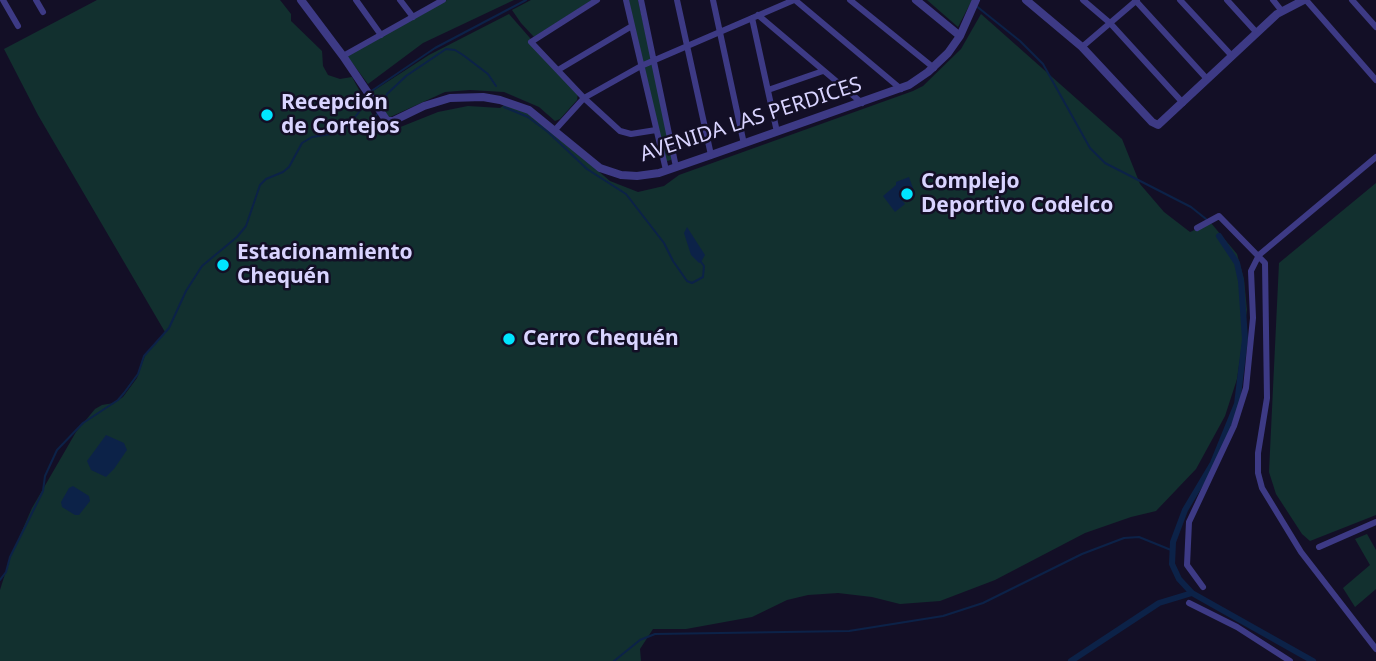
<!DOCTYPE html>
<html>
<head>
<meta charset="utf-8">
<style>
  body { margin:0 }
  canvas { display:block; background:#130f26 }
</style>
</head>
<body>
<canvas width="1376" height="661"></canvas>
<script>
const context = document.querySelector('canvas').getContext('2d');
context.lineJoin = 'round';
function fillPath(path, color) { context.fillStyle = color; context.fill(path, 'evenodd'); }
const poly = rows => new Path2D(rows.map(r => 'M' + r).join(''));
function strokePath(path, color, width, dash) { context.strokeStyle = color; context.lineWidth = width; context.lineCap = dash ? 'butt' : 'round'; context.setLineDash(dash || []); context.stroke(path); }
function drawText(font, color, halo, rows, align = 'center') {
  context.font = font + ' "Noto Sans",sans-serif'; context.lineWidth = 5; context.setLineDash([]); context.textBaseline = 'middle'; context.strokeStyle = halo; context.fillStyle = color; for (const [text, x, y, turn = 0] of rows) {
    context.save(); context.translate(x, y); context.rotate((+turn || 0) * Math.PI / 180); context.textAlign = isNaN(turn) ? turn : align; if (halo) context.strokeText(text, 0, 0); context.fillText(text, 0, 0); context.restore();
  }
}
const green = poly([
  [97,0,280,0,291,14,291,21,322,51,323,66,328,75,340,79,352,77,383,134,438,112,468,106,500,108,508,102,529,113,610,181,638,192,664,186,679,175,913,91,923,86,961,49,981,14,1122,139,1140,184,1164,212,1190,232,1211,223,1237,254,1244,279,1247,310,1237,379,1225,416,1196,469,1156,511,1131,517,1085,533,995,580,940,601,900,604,872,597,838,593,808,595,787,600,752,617,686,629,653,629,640,649,641,661,0,661,0,590,10,558,32,508,76,432,95,409,102,405,114,403,123,397,137,378,146,353,165,332,38,115,4,49],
  [447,0,514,0,423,43,368,84,347,56],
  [531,0,592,0,534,37,521,23,512,10],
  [628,0,638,0,674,159,664,162],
  [927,0,972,0,958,27],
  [509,14,578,93,577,100,560,119,555,121,539,107,504,92,470,90,445,92,388,118,370,93,429,55],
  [1376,183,1376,515,1310,541,1302,534,1276,494,1269,472,1279,263],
  [1367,534,1376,550,1376,589,1355,607,1343,588,1370,565,1355,539]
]);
const water = poly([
  [909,177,914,191,899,196,905,204,895,212,883,196,896,185,896,182],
  [687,227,705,255,701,262,699,263,691,255,684,233],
  [106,435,124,443,127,450,114,469,106,477,91,470,87,461],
  [73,486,89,496,90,501,79,515,75,515,62,507,61,502,69,488]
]);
const stream = poly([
  [975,5,1020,41,1043,64,1090,148,1105,163,1191,207,1206,219],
  [370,92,435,48,526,0],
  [504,107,528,117,548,132,587,169,626,194,664,243,673,261,687,281,692,283,703,277,704,266,701,262],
  [381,108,387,94,406,76,446,49,455,50,463,55,488,74,496,86],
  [349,127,354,132,367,127,378,113],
  [0,580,6,572,10,557,43,491,45,476,57,450,83,423,118,400,124,393,138,374,144,356,169,328,186,291,202,266,237,237,246,226,260,185,266,179,283,172,289,167,302,143,312,137,337,133,348,126,359,112,364,97],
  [614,661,640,640,655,634,849,631,943,616,983,603,1082,554,1124,538,1139,537,1171,550]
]);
const canal = poly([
  [1219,236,1237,263,1241,281,1245,339,1237,404,1213,463,1185,510,1173,542,1172,564,1179,579,1192,593,1313,661],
  [1071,661,1159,603,1192,593]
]);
const minor = poly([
  [3,0,18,26],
  [36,0,43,12],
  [356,0,381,35],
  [400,0,413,17],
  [597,0,531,42,584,98,620,131,631,134,656,130],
  [626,0,666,170],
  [641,0,676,167],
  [677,0,711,155],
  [713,0,744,144],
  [795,0,901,89],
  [850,0,934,68],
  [1083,0,1110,23,1183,103],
  [1135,0,1207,79],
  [1180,0,1232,56],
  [1227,0,1257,33],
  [1273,0,1281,10],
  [1306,0,1376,80],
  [1352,0,1376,27],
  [758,15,862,103],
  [752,18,777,132],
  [1082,47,1137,0],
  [343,56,443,0],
  [558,70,632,26],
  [768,90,823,71],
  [554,131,584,98,641,66,794,0],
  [1197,228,1219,216,1265,263,1267,398,1258,453,1258,473,1262,488,1301,552,1376,649],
  [1319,547,1376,522],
  [1203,587,1187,565,1189,522,1234,426,1246,388,1253,318,1251,271,1259,255,1376,157],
  [1189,603,1237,627,1290,661]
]);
const tertiary = poly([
  [301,0,343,56,387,121,393,121,424,106,450,98,483,97,500,100,529,110,600,168,621,175,637,176,659,173,711,155,909,85,928,72,948,53,960,36,976,0],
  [916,0,960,36],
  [1026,0,1082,47,1152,122,1158,125,1277,14,1304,0]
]);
const markers = [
  [267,115,7,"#00e5ff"],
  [907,194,7,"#00e5ff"],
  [223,265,7,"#00e5ff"],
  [509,339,7,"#00e5ff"]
];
const poiNames = [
  ["Recepción",281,103],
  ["de Cortejos",281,127],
  ["Complejo",921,182],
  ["Deportivo Codelco",921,206],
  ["Estacionamiento",237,253],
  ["Chequén",237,277],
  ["Cerro Chequén",523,339]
];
const streetNames = [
  ["AVENIDA LAS PERDICES",751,120,-18]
];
fillPath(green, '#12302f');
fillPath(water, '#0c2248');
strokePath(stream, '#0c2248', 2);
strokePath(canal, '#0c2248', 6);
strokePath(minor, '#3d3a85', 6);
strokePath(tertiary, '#3d3a85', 8);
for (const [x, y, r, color] of markers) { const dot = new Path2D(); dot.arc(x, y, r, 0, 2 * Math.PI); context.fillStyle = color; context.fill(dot); strokePath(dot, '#130f26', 2.5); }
drawText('bold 21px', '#d9d4ff', '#130f26', poiNames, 'left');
drawText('21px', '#d9d4ff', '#130f26', streetNames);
</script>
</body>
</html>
